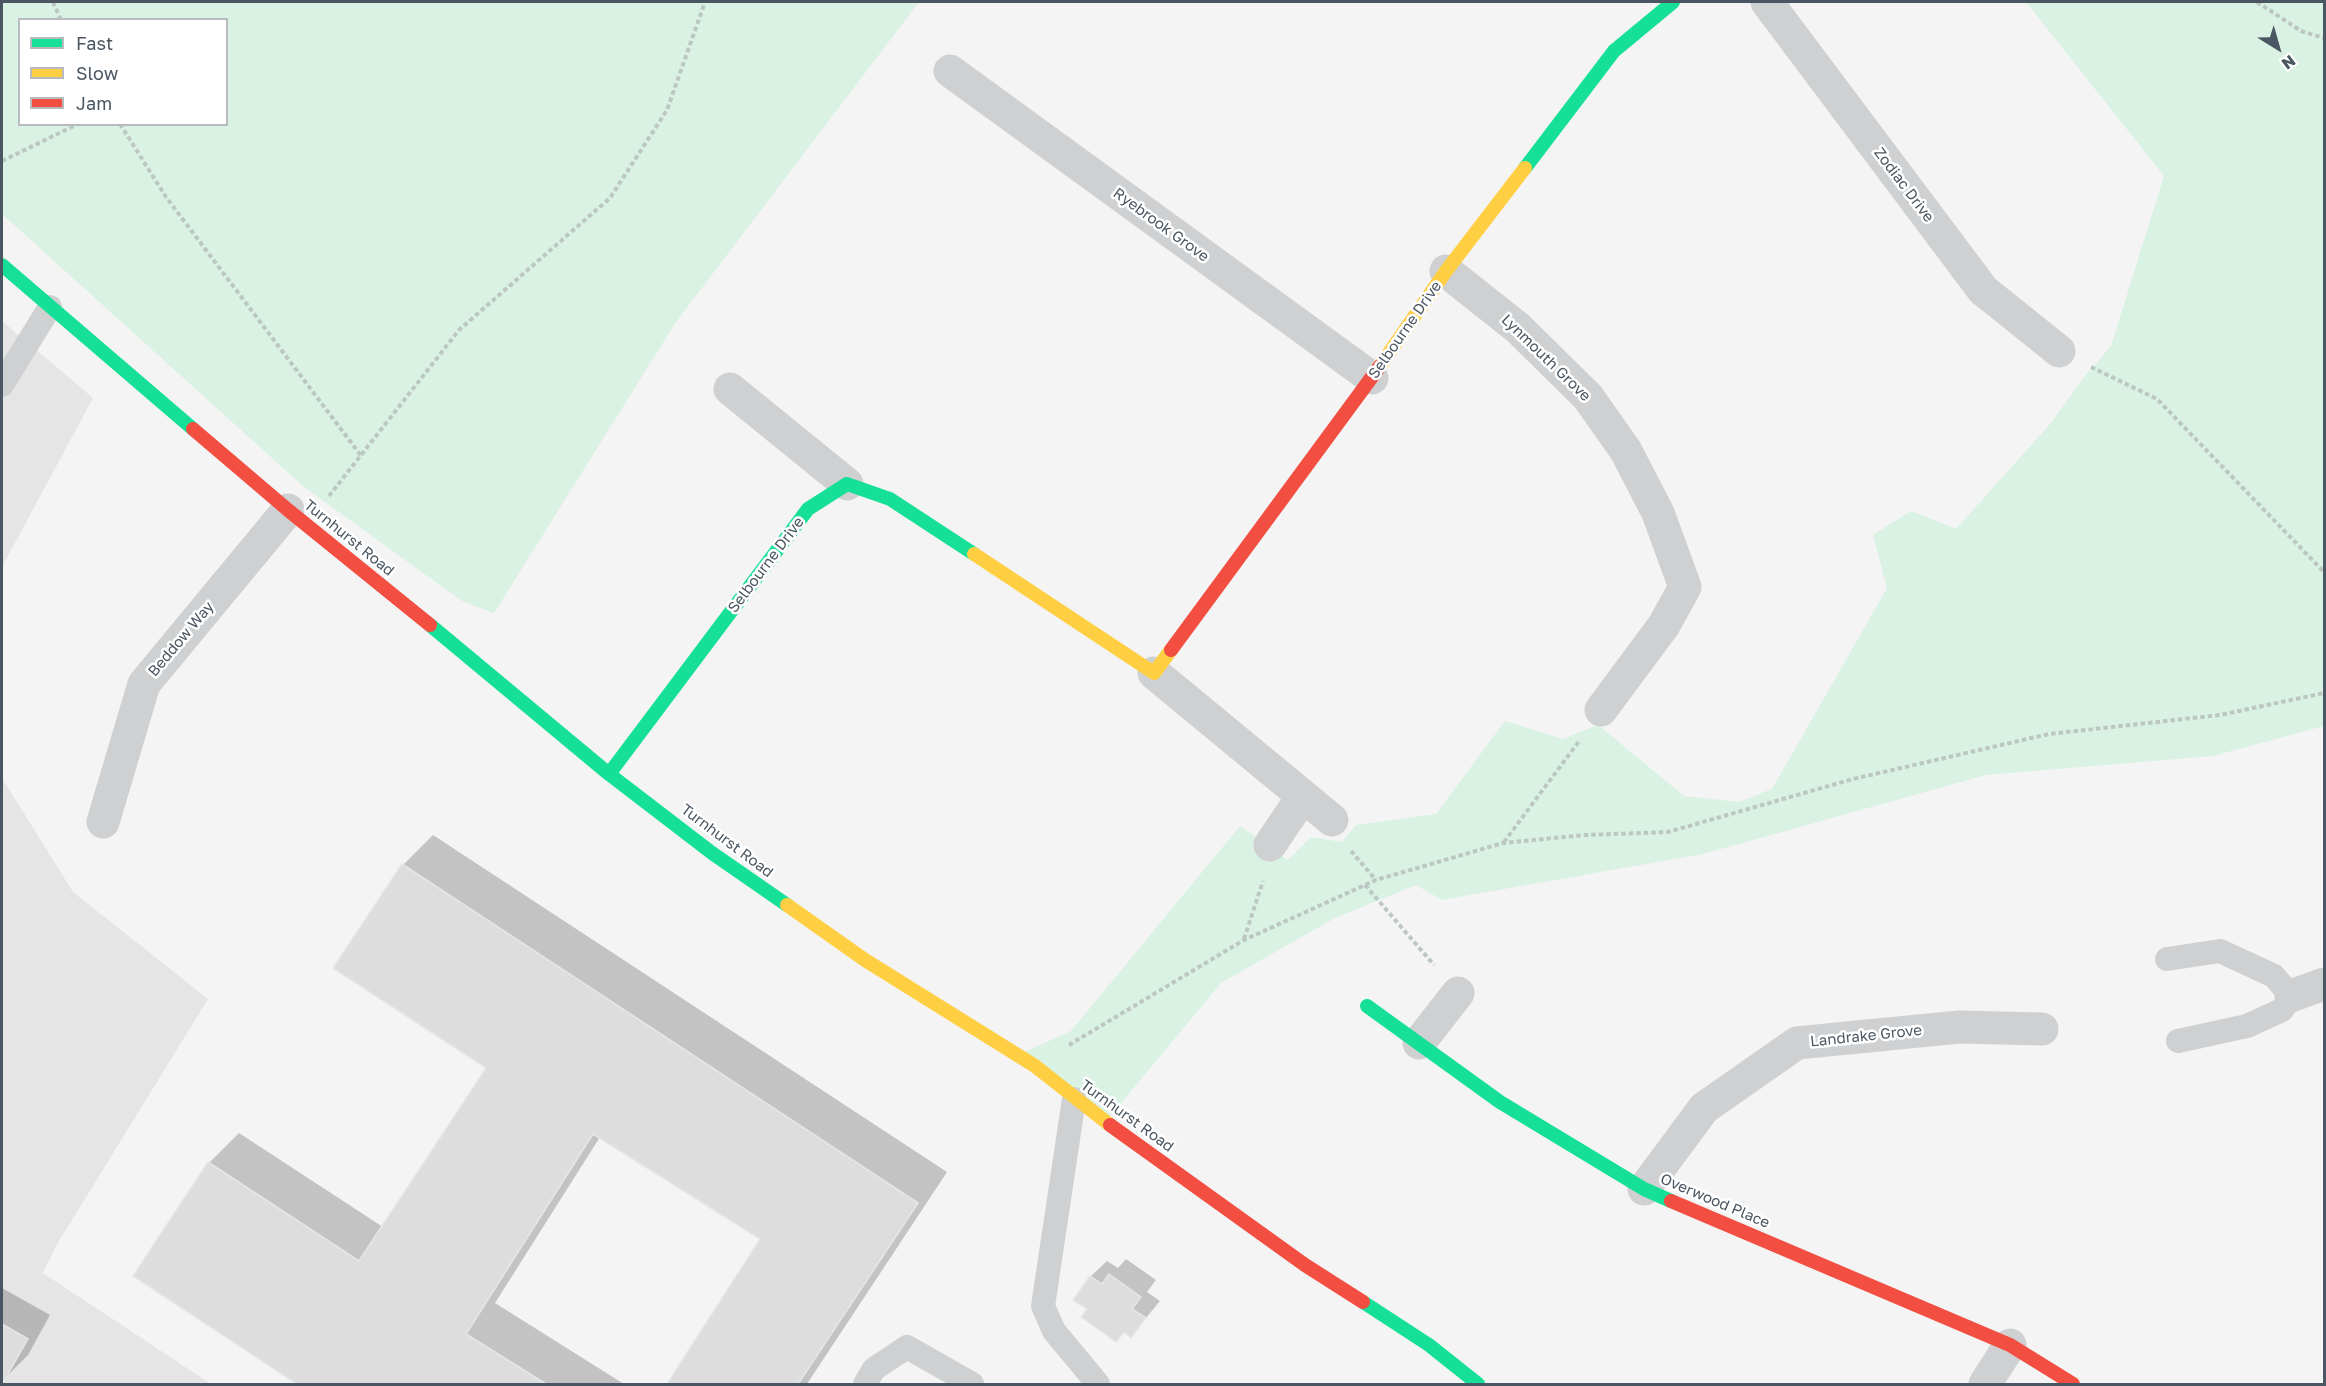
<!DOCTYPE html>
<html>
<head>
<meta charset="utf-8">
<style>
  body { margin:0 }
  #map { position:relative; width:2326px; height:1386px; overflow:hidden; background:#f4f4f4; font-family:"Golos Text",sans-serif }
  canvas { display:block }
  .frame { position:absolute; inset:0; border:3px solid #4a5661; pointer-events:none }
  .legend { position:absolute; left:18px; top:18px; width:210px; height:108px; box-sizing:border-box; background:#fff; border:2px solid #b7bbc0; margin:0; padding:8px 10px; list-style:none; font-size:18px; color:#4a5661 }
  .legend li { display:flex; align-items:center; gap:12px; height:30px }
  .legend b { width:30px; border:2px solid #b7bbc0 }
  .north { position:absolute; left:2248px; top:18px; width:60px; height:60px; -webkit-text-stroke:4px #fff; paint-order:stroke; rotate:143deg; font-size:16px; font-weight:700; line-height:24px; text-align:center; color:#4a5661 }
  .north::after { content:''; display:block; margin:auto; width:21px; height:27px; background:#4a5661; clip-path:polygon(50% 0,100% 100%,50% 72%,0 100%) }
</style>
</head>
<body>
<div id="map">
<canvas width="2326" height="1386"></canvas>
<div class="frame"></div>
<ul class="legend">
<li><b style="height:8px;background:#16e098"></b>Fast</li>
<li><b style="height:8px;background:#ffcf43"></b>Slow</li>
<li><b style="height:8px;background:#f24e42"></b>Jam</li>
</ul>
<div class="north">N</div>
</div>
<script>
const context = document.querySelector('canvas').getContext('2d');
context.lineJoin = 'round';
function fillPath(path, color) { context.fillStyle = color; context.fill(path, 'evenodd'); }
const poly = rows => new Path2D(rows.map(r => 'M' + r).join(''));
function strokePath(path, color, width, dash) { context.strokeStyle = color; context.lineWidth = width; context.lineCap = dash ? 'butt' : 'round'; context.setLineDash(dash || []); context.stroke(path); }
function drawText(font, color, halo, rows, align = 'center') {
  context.font = font + ' "Golos Text",sans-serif'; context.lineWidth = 5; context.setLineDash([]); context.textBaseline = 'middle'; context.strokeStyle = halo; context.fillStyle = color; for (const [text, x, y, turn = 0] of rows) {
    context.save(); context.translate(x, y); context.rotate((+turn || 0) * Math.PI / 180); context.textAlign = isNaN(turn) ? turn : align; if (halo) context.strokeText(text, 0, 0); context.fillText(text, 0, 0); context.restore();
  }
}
const education = poly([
  [2,321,93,398,2,567],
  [2,778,73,892,208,999,59,1241,43,1273,211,1384,2,1384]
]);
const green = poly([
  [2,2,919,2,676,322,494,613,462,601,304,487,2,214],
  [20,20,226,20,226,124,20,124],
  [2026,2,2324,2,2324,726,2213,756,1986,775,1703,854,1442,900,1416,885,1335,918,1221,983,1106,1121,1018,1055,1071,1031,1240,826,1288,860,1311,837,1342,842,1356,825,1436,814,1505,721,1563,739,1598,725,1684,796,1739,802,1772,789,1887,588,1873,535,1911,511,1956,529,2051,423,2084,377,2111,346,2164,176]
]);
const shadow = poly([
  [433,835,947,1172,807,1384,669,1384,762,1238,600,1137,495,1303,624,1384,300,1384,135,1276,209,1163,239,1133,383,1227,488,1067,403,865],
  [1126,1259,1156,1280,1147,1292,1160,1301,1131,1336,1125,1331,1116,1340,1089,1309,1075,1299,1091,1276,1107,1261,1118,1268],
  [2,1288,50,1315,28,1355,4,1379,2,1377]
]);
const building = poly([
  [402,864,918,1203,798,1384,667,1384,760,1239,593,1134,466,1334,546,1384,297,1384,133,1276,208,1162,359,1261,486,1068,333,968,402,864],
  [1109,1274,1141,1297,1132,1309,1146,1318,1131,1338,1124,1332,1116,1342,1081,1317,1087,1309,1073,1300,1090,1276,1102,1284,1109,1274],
  [2,1324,28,1339,4,1381,2,1379,2,1324]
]);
const path = poly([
  [53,2,61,20],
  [2257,2,2301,31,2324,38],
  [120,124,166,197,362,457],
  [2,161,78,124],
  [2091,367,2157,399,2324,572],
  [329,496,459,330,610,198,667,110,705,2],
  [1504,842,1580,740],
  [1351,851,1376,880],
  [1365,885,1434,965],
  [1244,939,1263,881],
  [1069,1045,1244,940,1376,880,1503,843,1585,835,1668,832,1853,779,2049,734,2220,715,2324,693]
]);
const lane = poly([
  [2,385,50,307],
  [2167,959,2220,951,2274,976,2291,996,2282,1010,2247,1026,2178,1041],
  [1074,1099,1043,1306,1054,1331,1098,1384],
  [865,1384,874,1369,907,1347,972,1384]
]);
const street = poly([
  [1767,2,1983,290,2059,351],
  [950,71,1372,378],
  [1446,271,1518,328,1588,397,1626,451,1658,513,1685,587,1664,625,1601,710],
  [730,389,847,484],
  [1154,673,1332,820],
  [103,822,144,684,288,510],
  [1270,845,1303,796],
  [2291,996,2324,984],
  [1419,1043,1458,993],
  [1644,1189,1704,1108,1797,1043,1959,1027,2042,1029],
  [1985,1384,2010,1345]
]);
const fast = poly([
  [1525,168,1614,51,1673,2],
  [2,265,193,429],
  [430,625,609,774,712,853,787,905],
  [609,774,808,509,847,484,890,499,974,554],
  [1367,1006,1500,1102,1644,1189,1671,1201],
  [1363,1302,1429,1345,1478,1384]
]);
const slow = poly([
  [1380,366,1446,271,1525,168],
  [974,554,1154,673,1171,650],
  [787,905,865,960,1035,1066,1110,1125]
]);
const jam = poly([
  [193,429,288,510,430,625],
  [1171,650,1380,366],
  [1110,1125,1305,1265,1363,1302],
  [1671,1201,2010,1345,2073,1384]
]);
const streetNames = [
  ["Zodiac Drive",1904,185,53],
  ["Ryebrook Grove",1161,225,36],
  ["Selbourne Drive",1405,330,-55],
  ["Lynmouth Grove",1546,358,44],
  ["Turnhurst Road",349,538,39],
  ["Selbourne Drive",766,565,-53],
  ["Beddow Way",181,639,-50],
  ["Turnhurst Road",727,841,37],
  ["Landrake Grove",1866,1036,-6],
  ["Turnhurst Road",1127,1116,36],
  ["Overwood Place",1715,1201,23]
];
fillPath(education, '#e6e5e6');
fillPath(green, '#d9f2e3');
fillPath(shadow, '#0003');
fillPath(building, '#ddddde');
strokePath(building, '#e5e6e7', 1.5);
strokePath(path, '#bcc7c4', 4, [4.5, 3]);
strokePath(lane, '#ced0d2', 24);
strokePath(street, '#ced0d2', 33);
strokePath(fast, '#16e098', 14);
strokePath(slow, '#ffcf43', 14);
strokePath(jam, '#f24e42', 14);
drawText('15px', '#4a5661', '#fff', streetNames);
</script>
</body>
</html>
